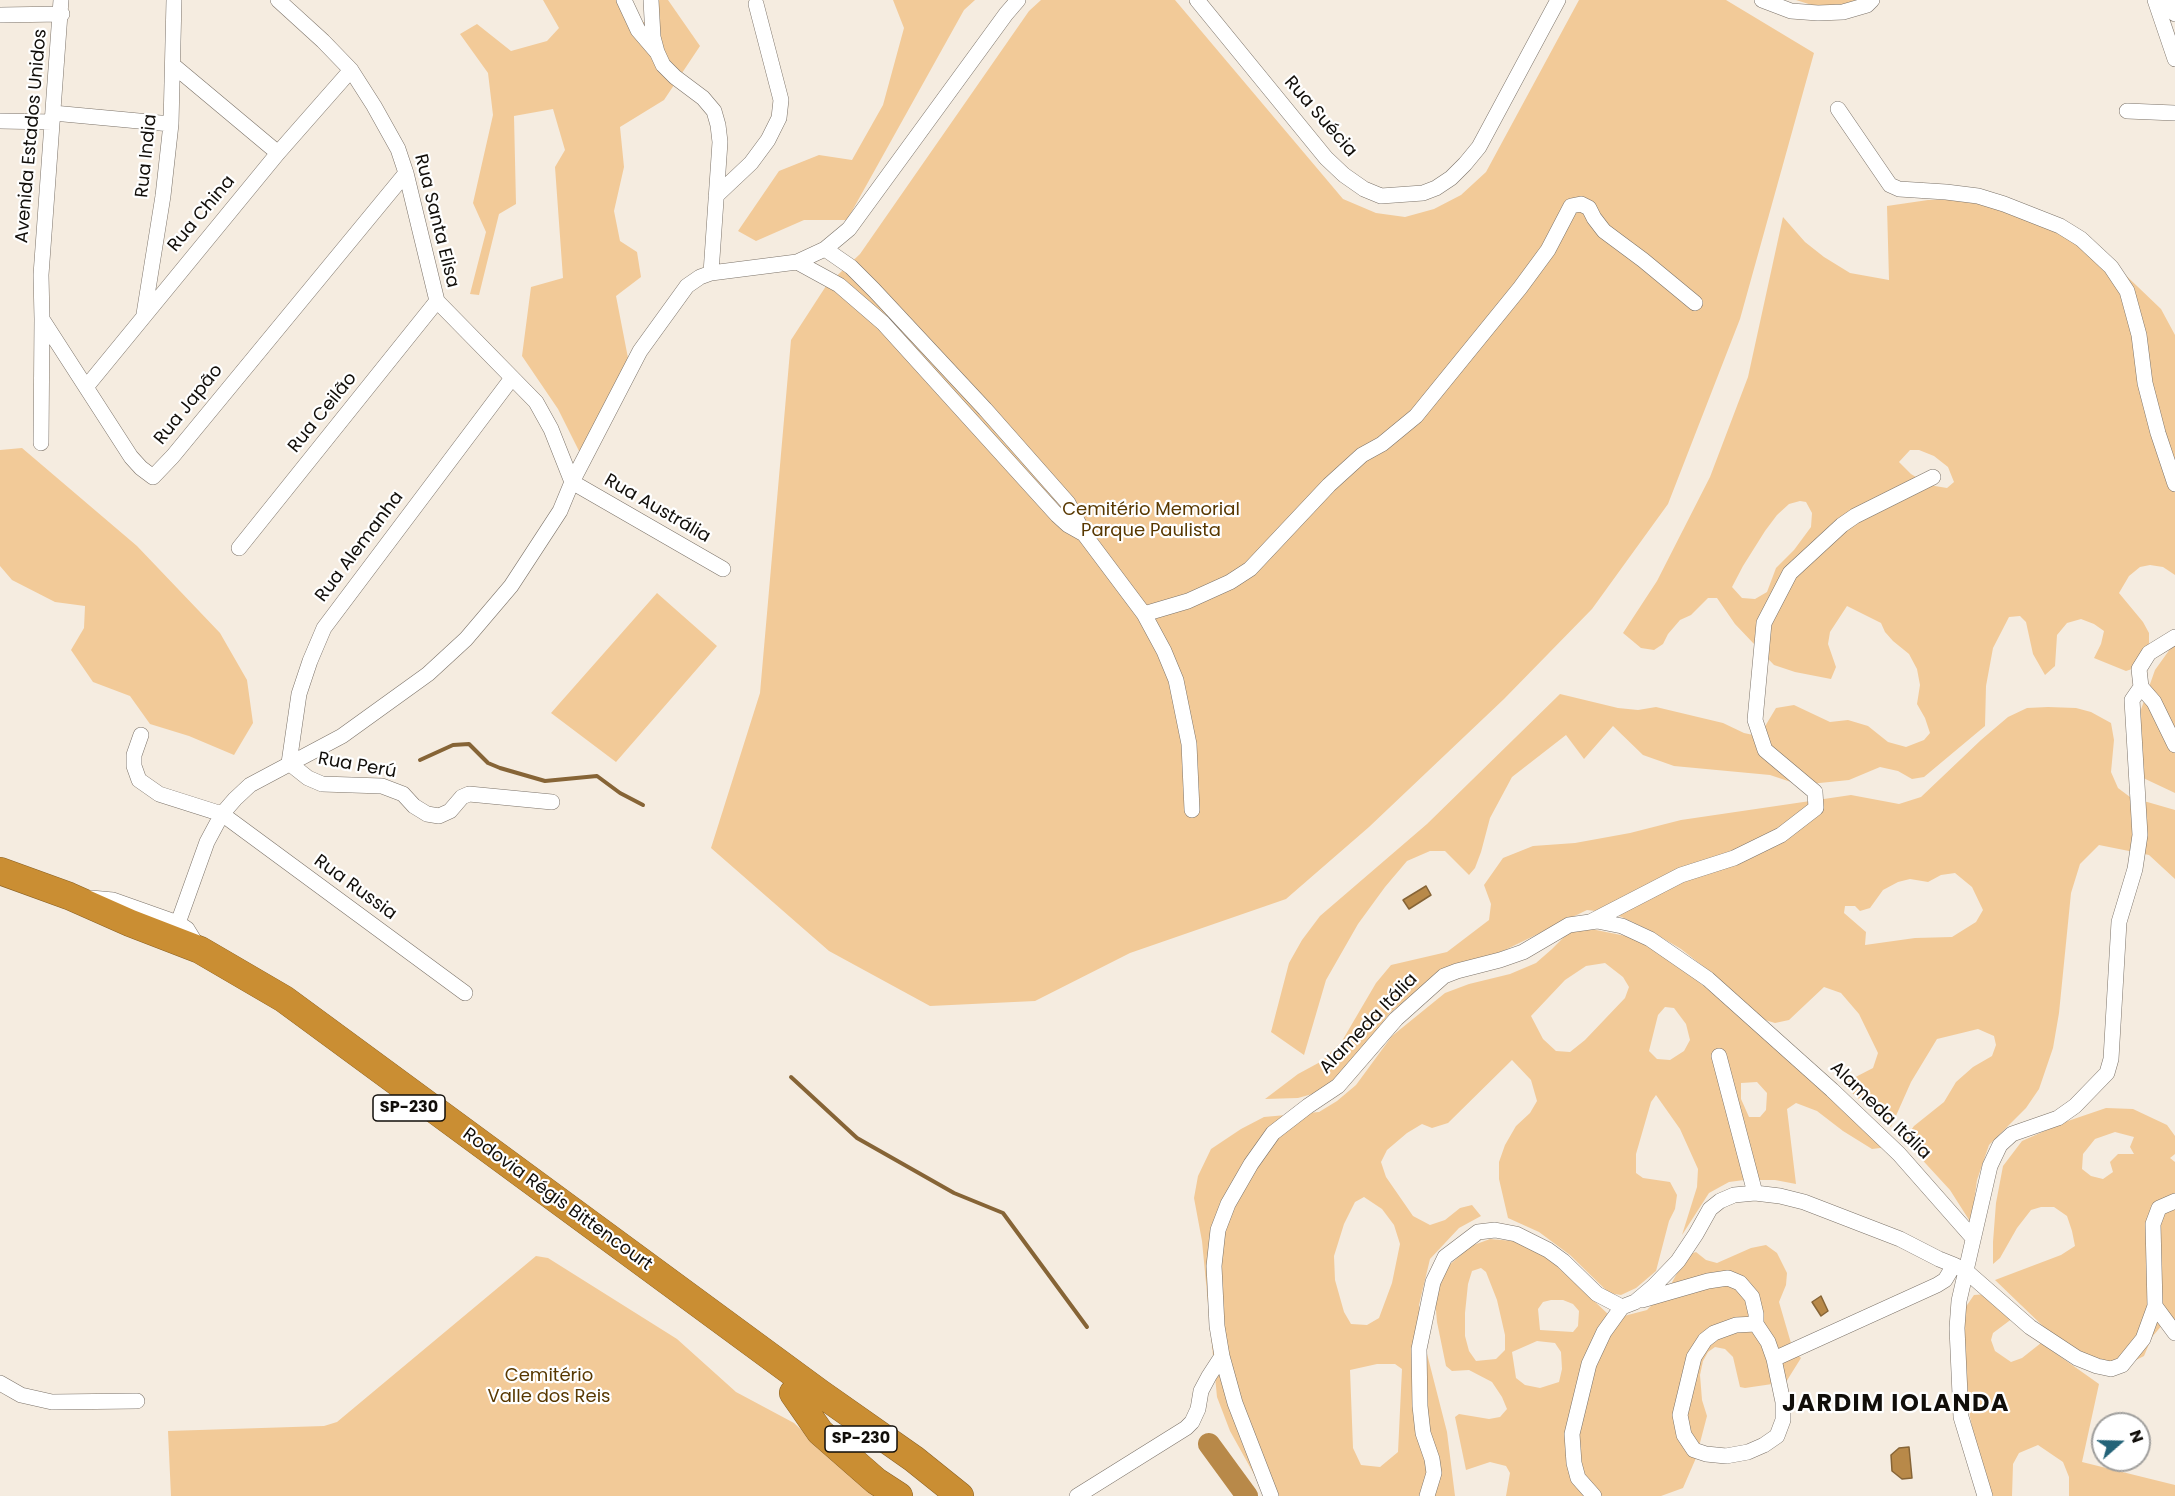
<!DOCTYPE html>
<html>
<head>
<meta charset="utf-8">
<style>
  body { margin:0 }
  #map { position:relative; width:2175px; height:1496px; overflow:hidden; background:#f5ece0; font-family:Poppins,sans-serif }
  canvas { display:block }
  .north { position:absolute; left:2091px; top:1412px; width:60px; height:60px; box-sizing:border-box; background:#fff; border:2px solid #a09f9d; border-radius:50%; rotate:70deg; font-size:16px; font-weight:700; line-height:24px; text-align:center; color:#110e0a }
  .north::after { content:''; display:block; margin:auto; width:21px; height:27px; background:#236378; clip-path:polygon(50% 0,100% 100%,50% 72%,0 100%) }
</style>
</head>
<body>
<div id="map">
<canvas width="2175" height="1496"></canvas>
<div class="north">N</div>
</div>
<script>
const context = document.querySelector('canvas').getContext('2d');
context.lineJoin = 'round';
function fillPath(path, color) { context.fillStyle = color; context.fill(path, 'evenodd'); }
const poly = rows => new Path2D(rows.map(r => 'M' + r).join(''));
function strokePath(path, color, width, dash) { context.strokeStyle = color; context.lineWidth = width; context.lineCap = dash ? 'butt' : 'round'; context.setLineDash(dash || []); context.stroke(path); }
function drawText(font, color, halo, rows, align = 'center') {
  context.font = font + ' Poppins,sans-serif'; context.lineWidth = 4.5; context.setLineDash([]); context.textBaseline = 'middle'; context.strokeStyle = halo; context.fillStyle = color; for (const [text, x, y, turn = 0] of rows) {
    context.save(); context.translate(x, y); context.rotate((+turn || 0) * Math.PI / 180); context.textAlign = isNaN(turn) ? turn : align; if (halo) context.strokeText(text, 0, 0); context.fillText(text, 0, 0); context.restore();
  }
}
const green = poly([
  [543,0,621,0,632,24,655,20,654,0,668,0,700,46,664,100,620,127,624,167,614,211,620,241,637,252,641,277,616,296,628,358,580,453,558,409,522,356,531,287,563,278,555,167,565,150,553,109,514,116,516,204,499,214,479,295,470,294,486,232,473,203,493,115,488,73,460,34,477,24,511,51,547,41,559,28],
  [893,0,975,0,964,10,847,220,804,220,756,241,738,231,779,171,819,155,852,160,883,105,904,28],
  [1041,0,1175,0,1343,199,1376,213,1405,217,1434,209,1461,195,1486,172,1579,0,1726,0,1814,53,1740,319,1668,504,1592,609,1504,699,1369,827,1286,899,1130,953,1035,1001,930,1006,829,951,711,848,760,693,791,340,826,286,860,254,1029,11],
  [1796,0,1864,0,1859,4,1818,7],
  [1978,199,2012,203,2114,264,2161,309,2175,335,2175,575,2163,567,2150,565,2140,567,2129,576,2119,593,2143,622,2149,633,2149,651,2138,667,2126,671,2094,658,2101,644,2104,631,2094,624,2081,619,2067,623,2057,635,2055,666,2045,675,2033,654,2026,622,2020,616,2009,617,1993,648,1986,686,1985,726,1924,777,1912,779,1898,771,1880,767,1849,780,1800,785,1770,775,1674,766,1643,755,1613,726,1584,759,1566,735,1512,777,1490,818,1481,852,1475,868,1469,875,1445,851,1430,851,1407,861,1385,887,1358,924,1326,980,1304,1055,1271,1032,1289,963,1302,940,1320,916,1427,824,1560,694,1618,708,1638,710,1656,707,1723,723,1744,733,1753,735,1764,728,1776,708,1794,705,1830,722,1848,720,1868,726,1888,742,1906,747,1924,740,1930,733,1925,718,1917,704,1920,685,1917,669,1909,654,1893,641,1885,632,1881,623,1847,606,1830,632,1828,644,1836,667,1831,679,1795,672,1774,665,1735,624,1717,598,1708,598,1691,615,1680,620,1668,634,1663,644,1654,650,1641,648,1623,633,1657,581,1710,477,1748,377,1783,217,1805,242,1824,257,1850,273,1889,280,1887,206,1928,200],
  [1910,450,1919,450,1934,456,1948,467,1954,482,1947,488,1929,485,1911,474,1899,462],
  [1800,501,1806,502,1812,513,1811,527,1794,550,1776,568,1767,592,1755,599,1742,598,1732,587,1743,566,1765,531,1777,515,1789,504],
  [22,448,137,546,220,633,247,680,253,723,234,755,189,736,150,724,130,696,93,682,71,650,84,628,85,606,55,602,12,580,0,566,0,450],
  [657,593,717,646,616,762,551,713],
  [2175,642,2175,793,2139,776,2138,718,2155,670],
  [2048,707,2076,708,2091,712,2111,723,2114,740,2111,772,2118,788,2130,797,2175,810,2175,879,2149,855,2099,845,2080,864,2071,893,2059,1013,2053,1048,2039,1089,2026,1108,1989,1145,1977,1180,1971,1223,1950,1190,1904,1140,1914,1126,1944,1102,1956,1082,1973,1067,1992,1056,1996,1045,1994,1036,1978,1029,1937,1039,1911,1082,1891,1127,1842,1084,1873,1068,1878,1053,1859,1014,1841,993,1824,987,1789,1020,1775,1023,1765,1020,1713,974,1681,949,1649,930,1613,913,1587,910,1505,950,1431,979,1390,1013,1330,1089,1298,1098,1265,1099,1298,1074,1322,1061,1342,1041,1376,983,1391,965,1447,952,1489,920,1491,904,1484,885,1503,858,1533,846,1575,843,1630,833,1681,820,1851,795,1899,804,1921,797,1981,740,2008,717,2027,708],
  [1955,873,1972,887,1983,910,1976,922,1952,937,1915,938,1865,945,1866,932,1844,913,1845,906,1855,906,1860,911,1870,908,1883,890,1898,882,1910,879,1928,882,1941,875],
  [1581,927,1636,938,1678,965,1786,1053,1888,1147,1872,1149,1843,1131,1817,1111,1796,1103,1787,1109,1796,1184,1775,1180,1744,1180,1729,1182,1709,1193,1682,1235,1697,1187,1698,1169,1680,1129,1656,1095,1651,1102,1636,1154,1636,1173,1643,1178,1670,1182,1677,1195,1675,1209,1669,1221,1656,1271,1636,1288,1621,1295,1609,1293,1570,1255,1539,1232,1508,1218,1499,1179,1499,1162,1505,1145,1516,1126,1530,1113,1537,1101,1531,1080,1512,1060,1448,1123,1432,1128,1422,1124,1407,1133,1387,1150,1381,1162,1386,1177,1413,1216,1430,1225,1445,1220,1460,1208,1472,1205,1481,1216,1459,1228,1430,1259,1419,1305,1425,1346,1447,1432,1455,1496,1266,1496,1230,1431,1217,1397,1202,1241,1194,1198,1198,1176,1211,1149,1241,1129,1264,1117,1319,1112,1337,1101,1356,1085,1392,1036,1445,993,1469,984,1510,974,1536,963,1552,949,1569,932],
  [1605,963,1623,977,1629,987,1625,998,1585,1040,1570,1052,1556,1051,1543,1039,1531,1016,1565,980,1586,966],
  [1665,1007,1674,1008,1686,1024,1690,1040,1684,1051,1670,1060,1657,1059,1649,1051,1658,1015],
  [1757,1082,1767,1093,1766,1110,1760,1117,1749,1117,1741,1099,1741,1083],
  [1364,1197,1382,1209,1394,1225,1400,1244,1392,1283,1379,1318,1367,1325,1351,1324,1344,1312,1335,1280,1334,1256,1344,1224,1355,1202],
  [1377,1364,1395,1364,1402,1369,1398,1452,1380,1467,1361,1465,1353,1448,1350,1370],
  [2106,1108,2133,1109,2167,1125,2175,1136,2175,1154,2170,1158,2175,1162,2175,1323,2163,1324,2152,1337,2144,1356,2128,1364,2106,1364,2076,1353,2047,1330,1995,1280,2061,1255,2075,1246,2072,1231,2067,1216,2054,1207,2041,1207,2031,1210,2017,1228,2000,1258,1993,1264,1993,1242,1996,1203,2003,1166,2022,1141,2065,1122],
  [2115,1132,2134,1137,2130,1147,2134,1154,2118,1154,2110,1162,2113,1172,2103,1179,2091,1176,2082,1169,2083,1154,2095,1139],
  [1490,1239,1513,1241,1545,1255,1608,1314,1624,1316,1647,1310,1670,1286,1687,1255,1696,1252,1706,1260,1717,1263,1751,1248,1766,1245,1777,1253,1787,1273,1786,1285,1779,1302,1793,1350,1801,1358,1786,1382,1745,1388,1740,1387,1733,1357,1725,1349,1715,1347,1708,1352,1703,1361,1700,1375,1702,1400,1707,1416,1696,1458,1683,1488,1661,1496,1506,1496,1510,1473,1506,1466,1490,1462,1466,1470,1455,1417,1459,1414,1489,1419,1500,1417,1507,1409,1502,1397,1492,1382,1469,1370,1452,1371,1446,1366,1437,1322,1435,1299,1440,1279,1447,1267,1471,1246],
  [1481,1268,1486,1272,1497,1300,1505,1335,1505,1350,1496,1359,1476,1361,1469,1351,1465,1336,1465,1313,1468,1284,1472,1271],
  [1551,1300,1563,1300,1573,1304,1579,1311,1578,1326,1573,1332,1540,1330,1538,1309,1543,1302],
  [1537,1341,1555,1343,1561,1352,1562,1369,1559,1382,1540,1388,1525,1385,1516,1378,1512,1352],
  [536,1256,548,1258,677,1339,736,1392,794,1423,845,1471,881,1496,171,1496,168,1431,324,1426,337,1422],
  [1987,1294,2013,1318,1993,1333,1991,1340,1995,1351,2011,1362,2022,1358,2041,1343,2099,1384,2082,1462,2175,1485,2175,1496,2069,1496,2069,1477,2063,1462,2038,1445,2019,1453,2013,1464,2012,1496,1992,1496,1979,1459,1970,1417,1964,1349,1965,1308,1974,1295]
]);
const water = poly([
  [1426,886,1431,895,1409,909,1403,900,1426,886],
  [1821,1296,1828,1311,1821,1316,1812,1302,1821,1296],
  [1909,1447,1912,1478,1902,1479,1892,1471,1891,1455,1899,1448,1909,1447]
]);
const stream = poly([
  [420,760,453,745,469,744,488,763,500,768,545,781,597,776,620,793,643,805],
  [791,1077,857,1138,954,1193,1003,1213,1087,1327]
]);
const river = poly([
  [1209,1444,1247,1496]
]);
const street = poly([
  [61,0,41,275,42,319,131,457,141,468,153,477,173,456,406,173],
  [278,0,323,41,351,70,374,106,398,149,406,173,437,301,536,402,551,429,572,482],
  [624,0,638,30,656,51],
  [651,0,653,37,657,52,663,65,675,77,703,98,714,111,718,125,720,142,711,273],
  [1197,0,1326,158,1344,175,1364,189,1381,196,1423,193,1436,188,1451,178,1465,164,1479,147,1558,0],
  [1762,0,1791,11,1818,13,1843,12,1867,5,1872,0],
  [2155,0,2175,59],
  [2166,0,2175,14],
  [0,15,62,14],
  [174,66,278,153],
  [1838,109,1890,185,1899,189,1946,192,1978,196,2004,204,2060,226,2081,239,2111,267,2127,291,2139,335,2145,383,2158,433,2175,484],
  [2127,111,2175,113],
  [53,113,171,124],
  [0,121,52,122],
  [716,196,751,163,768,140,779,118,781,100,756,4],
  [825,249,851,267,874,290,985,409,1068,503,1084,534,1144,614,1164,651,1176,680,1189,744,1192,810],
  [797,262,839,285,883,323,1057,515,1068,525,1084,534],
  [144,314,163,196,171,124,174,0],
  [512,378,324,628,310,661,299,694,289,763,308,778,322,784,382,786,403,794,414,806,427,814,439,816,450,811,462,797,469,794,552,802],
  [87,386,278,153,351,70],
  [41,443,42,319],
  [572,482,723,569],
  [239,548,437,301],
  [1144,614,1188,601,1230,582,1250,569,1329,485,1362,455,1382,444,1416,416,1520,288,1548,250,1571,206,1581,204,1589,208,1594,218,1604,231,1643,260,1695,303],
  [2175,637,2149,653,2139,669,2141,687,2154,702,2175,745],
  [141,735,134,755,134,766,139,780,159,794,222,814,465,993],
  [91,898,113,900,178,923,187,929,198,947],
  [1592,921,1681,875,1734,858,1781,835,1816,808,1815,792,1765,750,1755,720,1764,623,1790,573,1842,525,1855,516,1933,477],
  [178,923,207,842,222,814,235,799,250,785,342,736,428,674,466,639,511,586,560,511,572,482,640,351,687,286,700,277,711,273,797,262,825,249,849,229,1006,14,1018,0],
  [1719,1056,1755,1193],
  [1642,1300,1708,1281,1728,1278,1740,1283,1752,1297,1756,1314,1756,1324,1768,1342,1774,1359,1783,1402,1783,1420,1777,1436,1764,1445,1748,1452,1726,1456,1706,1454,1694,1450,1684,1435,1680,1415,1694,1357,1705,1340,1714,1333,1736,1325,1756,1324],
  [2155,1306,2175,1333],
  [1774,1359,1937,1285,1945,1280,1954,1265],
  [0,1383,21,1395,52,1402,137,1401],
  [1077,1496,1186,1428,1192,1422,1198,1409,1201,1391,1209,1376,1222,1356],
  [1271,1496,1235,1403,1222,1356,1217,1326,1214,1266,1218,1230,1228,1204,1251,1164,1273,1133,1308,1106,1338,1086,1396,1019,1444,976,1457,971,1500,960,1523,952,1569,925,1597,921,1622,926,1650,939,1708,979,1832,1090,1899,1154,1973,1238],
  [1427,1496,1434,1473,1432,1459,1423,1433,1420,1406,1419,1349,1433,1282,1445,1257,1478,1232,1495,1230,1516,1234,1548,1250,1563,1261,1597,1294,1622,1307,1635,1302,1654,1286,1678,1261,1696,1234,1710,1209,1720,1201,1734,1195,1755,1193,1780,1196,1804,1202,1900,1239,1939,1259,1954,1265,1966,1271,2030,1327,2077,1358,2097,1366,2111,1369,2122,1365,2143,1339,2155,1306,2153,1224,2159,1208,2175,1201],
  [1594,1496,1578,1478,1574,1463,1572,1434,1589,1364,1604,1332,1622,1307],
  [1985,1496,1961,1417,1957,1328,1959,1301,1990,1166,2000,1145,2012,1134,2058,1118,2075,1106,2107,1073,2111,1059,2119,922,2135,869,2140,835,2132,700,2141,687]
]);
const highway = poly([
  [0,871,69,896,130,923,200,950,284,999,820,1393,914,1459,960,1496],
  [793,1393,820,1432,876,1481,899,1496]
]);
const shields = [
  [409,1108,72],
  [861,1439,72]
];
const shieldNames = [
  ["SP-230",409,1108],
  ["SP-230",861,1439]
];
const streetNames = [
  ["Rua Suécia",1320,117,49],
  ["Avenida Estados Unidos",32,136,-85],
  ["Rua India",147,156,-84],
  ["Rua China",202,214,-50],
  ["Rua Santa Elisa",436,221,76],
  ["Rua Japão",189,405,-51],
  ["Rua Ceilão",323,413,-51],
  ["Rua Austrália",657,509,30],
  ["Rua Alemanha",360,547,-53],
  ["Rua Perú",357,766,10],
  ["Rua Russia",355,888,36],
  ["Alameda Itália",1369,1024,-46],
  ["Alameda Itália",1880,1111,44],
  ["Rodovia Régis Bittencourt",557,1200,36]
];
const parkNames = [
  ["Cemitério Memorial",1151,510],
  ["Parque Paulista",1151,531],
  ["Cemitério",549,1376],
  ["Valle dos Reis",549,1397]
];
const districtNames = [
  ["JARDIM IOLANDA",1896,1405]
];
fillPath(green, '#f2ca98');
fillPath(water, '#b88949');
strokePath(water, '#866436', 1.5);
strokePath(stream, '#866436', 4);
strokePath(river, '#b88949', 22);
strokePath(street, '#7c7369', 16);
strokePath(highway, '#896125', 28);
strokePath(street, '#fff', 15);
strokePath(highway, '#ca8e33', 27);
for (const [x, y, w] of shields) { const box = new Path2D(); box.roundRect(x - w / 2, y - 13, w, 26, 4.5); context.fillStyle = '#fff'; context.fill(box); strokePath(box, '#110e0a', 1.5); }
drawText('bold 16px', '#110e0a', null, shieldNames);
drawText('18px', '#110e0a', '#fff', streetNames);
drawText('18px', '#583801', '#fff', parkNames);
context.letterSpacing = '1.5px';
drawText('bold 24px', '#110e0a', '#fff', districtNames);
context.letterSpacing = '0px';
</script>
</body>
</html>
